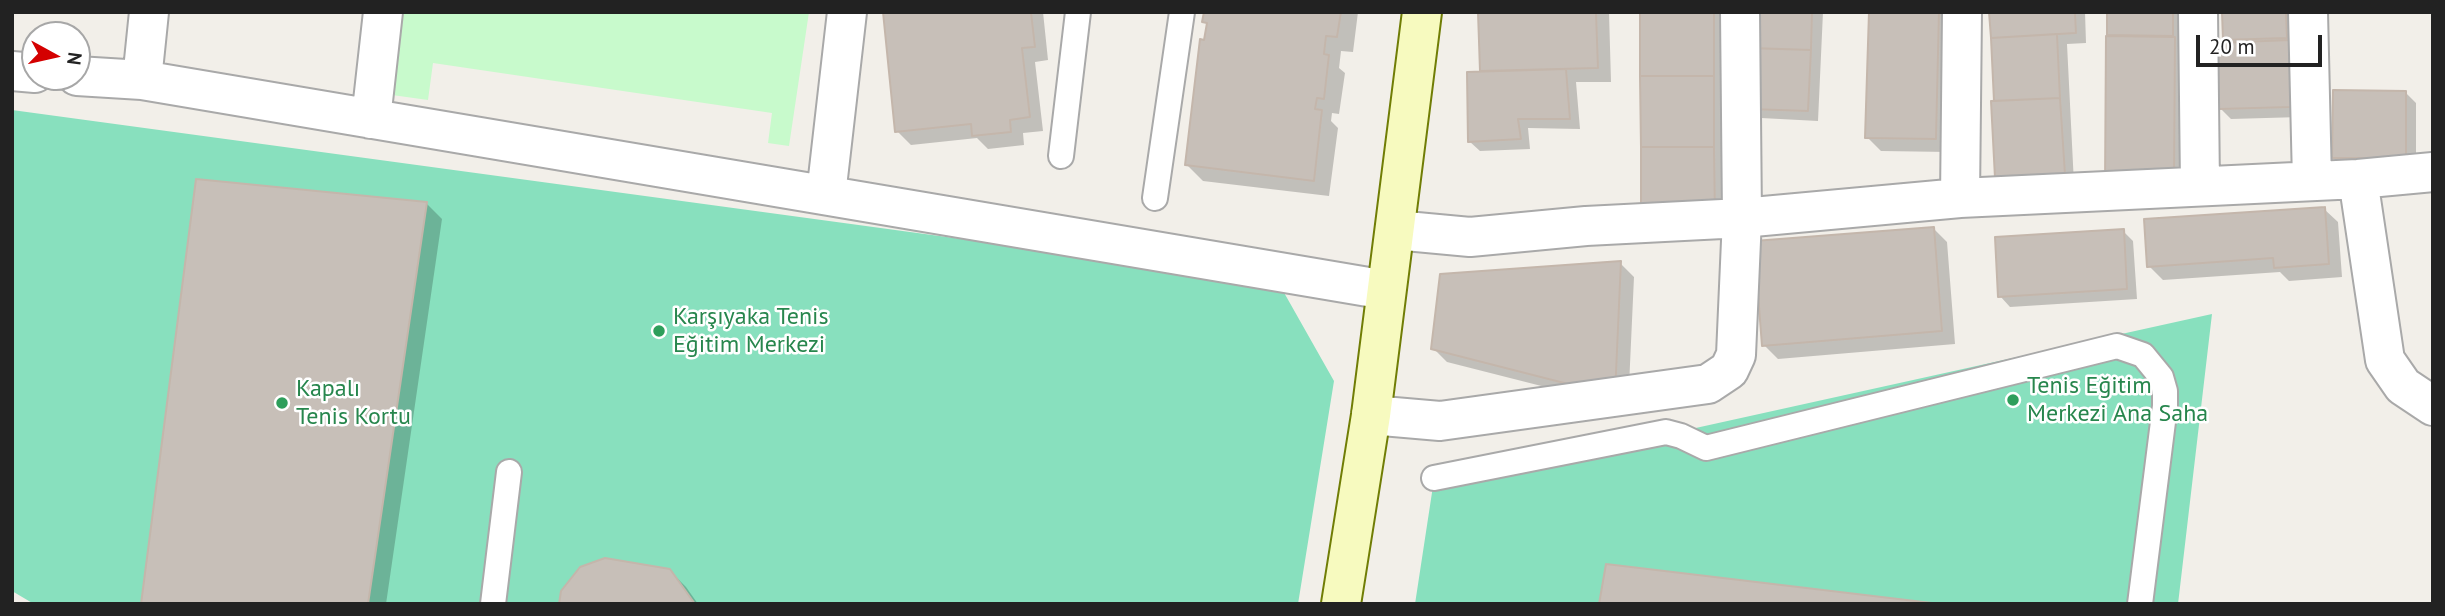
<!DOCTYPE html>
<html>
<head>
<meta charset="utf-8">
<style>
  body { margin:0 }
  #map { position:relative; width:2445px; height:616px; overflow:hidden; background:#f2efe9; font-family:"PT Sans",sans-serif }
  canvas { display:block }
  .frame { position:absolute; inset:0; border:14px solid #222; pointer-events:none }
  .north { position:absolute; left:21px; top:21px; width:70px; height:70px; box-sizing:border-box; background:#fff; border:2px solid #a7a7a7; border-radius:50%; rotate:98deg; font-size:19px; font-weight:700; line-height:28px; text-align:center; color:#222 }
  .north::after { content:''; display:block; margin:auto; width:24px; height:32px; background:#d40000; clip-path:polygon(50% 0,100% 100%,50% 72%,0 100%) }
  .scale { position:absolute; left:2196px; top:35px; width:126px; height:32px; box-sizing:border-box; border:4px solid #222; border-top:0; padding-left:9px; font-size:21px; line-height:24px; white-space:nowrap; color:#222; -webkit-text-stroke:5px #fff; paint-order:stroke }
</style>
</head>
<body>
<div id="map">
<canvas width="2445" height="616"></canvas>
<div class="frame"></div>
<div class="north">N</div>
<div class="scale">20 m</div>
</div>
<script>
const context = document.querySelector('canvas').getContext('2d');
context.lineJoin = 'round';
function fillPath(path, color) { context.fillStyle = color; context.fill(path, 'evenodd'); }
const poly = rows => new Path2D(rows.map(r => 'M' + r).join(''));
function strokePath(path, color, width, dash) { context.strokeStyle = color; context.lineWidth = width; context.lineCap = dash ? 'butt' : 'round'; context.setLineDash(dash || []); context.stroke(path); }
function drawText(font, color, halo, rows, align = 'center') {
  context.font = font + ' "PT Sans",sans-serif'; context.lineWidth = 5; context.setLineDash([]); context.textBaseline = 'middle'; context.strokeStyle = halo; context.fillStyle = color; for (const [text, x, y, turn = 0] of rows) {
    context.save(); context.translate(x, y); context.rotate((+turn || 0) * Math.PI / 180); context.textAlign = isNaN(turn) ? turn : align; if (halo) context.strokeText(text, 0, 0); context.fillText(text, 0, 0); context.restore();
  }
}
const park = poly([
  [404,12,809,12,789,146,768,143,772,113,433,63,428,100,392,95]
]);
const pitch = poly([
  [12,110,1278,282,1334,381,1298,604,34,604,12,591],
  [2212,314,2178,604,1415,604,1433,486]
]);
const shadow = poly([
  [884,12,1043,12,1048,60,1035,62,1043,131,1023,133,1024,145,988,149,977,138,911,145,897,131],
  [1205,12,1358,12,1353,52,1341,51,1339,68,1345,73,1339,114,1332,113,1331,121,1338,128,1329,196,1203,181,1187,165,1208,25,1204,22],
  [1480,12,1609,12,1611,82,1576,82,1580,129,1528,128,1530,149,1480,151,1469,141,1484,73,1481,71],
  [1642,12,1724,12,1725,226],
  [1749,12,1823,12,1818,121,1761,118,1751,108],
  [1870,12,1949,12,1949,152,1881,151,1867,137],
  [1991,12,2085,12,2086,43,2067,44,2074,184,1996,103],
  [2108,12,2183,12,2187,200,2108,35],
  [2223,12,2296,12,2301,117,2231,119,2221,109,2229,44,2224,39],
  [2406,93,2416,103,2416,168,2344,168,2334,157],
  [426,203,442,219,386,604,142,604],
  [2324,209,2338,222,2342,277,2289,281,2280,272,2163,280,2149,266],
  [1933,228,1947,242,1955,344,1778,359,1764,345],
  [2123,231,2133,241,2137,299,2010,307,2000,296],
  [1620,263,1634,277,1628,408,1447,362,1433,348],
  [670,571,686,587,698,604,561,604]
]);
const building = poly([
  [883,12,1031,12,1035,47,1022,48,1030,117,1010,120,1011,132,972,136,971,124,895,132,883,12],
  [1204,12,1341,12,1337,37,1326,36,1324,54,1329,55,1324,99,1317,98,1315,109,1322,110,1314,181,1185,165,1200,39,1204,40,1207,23,1202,22,1204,12],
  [1478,12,1596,12,1598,68,1480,71,1478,12],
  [1640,12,1714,12,1714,76,1640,76,1640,12],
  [1748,12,1812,12,1811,50,1746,48,1748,12],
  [1869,12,1939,12,1936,139,1865,138,1869,12],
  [1989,12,2075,12,2076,33,1991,38,1989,12],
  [2107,12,2173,12,2173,36,2107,35,2107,12],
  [2222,12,2286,12,2287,38,2223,40,2222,12],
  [2057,34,2060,98,1994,101,1991,38,2057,34],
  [2106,36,2175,37,2174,187,2105,187,2106,36],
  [2289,40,2291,107,2219,109,2217,43,2289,40],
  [1751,48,1811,50,1808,111,1749,109,1751,48],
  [1566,69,1570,119,1518,119,1521,139,1468,142,1467,72,1566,69],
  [1640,76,1714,76,1714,147,1641,147,1640,76],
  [2333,90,2406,91,2406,158,2332,158,2333,90],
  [2060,98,2065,174,1995,178,1991,101,2060,98],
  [1641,147,1714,147,1715,216,1641,217,1641,147],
  [196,179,427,202,368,604,141,604,196,179],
  [2325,207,2329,264,2274,268,2273,258,2147,267,2144,219,2325,207],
  [1934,227,1942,331,1762,346,1754,241,1934,227],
  [2124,229,2127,289,1998,297,1995,237,2124,229],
  [1621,261,1615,396,1431,349,1440,274,1621,261],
  [605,558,670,569,695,604,559,604,561,591,580,567,605,558],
  [1606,564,1940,604,1599,604,1606,564]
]);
const lane = poly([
  [1061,156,1078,12],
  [1155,198,1182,12],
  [1434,478,1666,432,1681,436,1706,448,2117,346,2143,355,2161,377,2165,391,2165,406,2140,604],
  [493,604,509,472]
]);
const street = poly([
  [2198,12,2200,186],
  [2308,12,2312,181],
  [12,71,35,73],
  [77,76,142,80,1386,290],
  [142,80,149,12],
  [371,119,383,12],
  [2358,179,2385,360,2403,386,2433,406],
  [826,195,847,12],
  [1960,198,1962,12],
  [1395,230,1470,237,1586,226,1742,218,1960,198,2358,179,2433,172],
  [1371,415,1440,421,1708,384,1729,370,1736,355,1742,218,1740,12]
]);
const secondary = poly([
  [1341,604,1371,415,1422,12]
]);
const markers = [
  [659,331,7,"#2e9e5b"],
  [2013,400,7,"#2e9e5b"],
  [282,403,7,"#2e9e5b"]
];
const leisureNames = [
  ["Karşıyaka Tenis",673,317],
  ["Eğitim Merkezi",673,345],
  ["Tenis Eğitim",2027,386],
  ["Merkezi Ana Saha",2027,414],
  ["Kapalı",296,389],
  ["Tenis Kortu",296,417]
];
fillPath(park, '#c8facc');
fillPath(pitch, '#88e0be');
fillPath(shadow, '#0003');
fillPath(building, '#c7bfb8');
strokePath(building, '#c4b6ab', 2);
strokePath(lane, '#a9a9a9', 28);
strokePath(street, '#a9a9a9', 42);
strokePath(secondary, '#707d05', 42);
strokePath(lane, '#fff', 24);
strokePath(street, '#fff', 38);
strokePath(secondary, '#f7fabf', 38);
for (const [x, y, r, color] of markers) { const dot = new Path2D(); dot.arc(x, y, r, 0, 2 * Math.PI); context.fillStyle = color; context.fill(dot); strokePath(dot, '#fff', 2.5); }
drawText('24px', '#27864d', '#fff', leisureNames, 'left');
</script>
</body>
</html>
